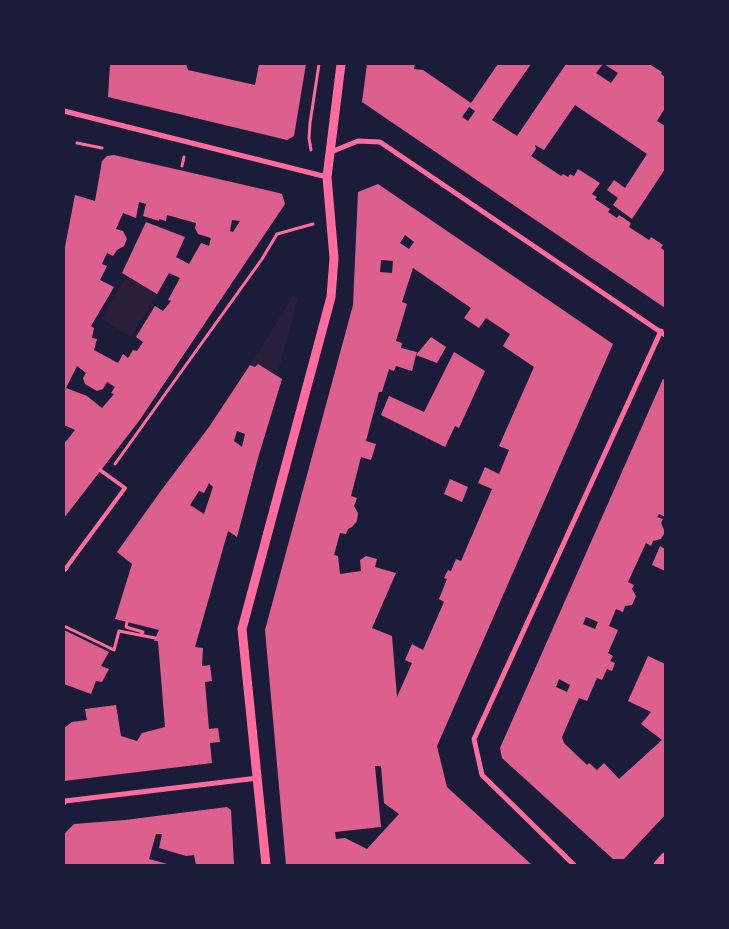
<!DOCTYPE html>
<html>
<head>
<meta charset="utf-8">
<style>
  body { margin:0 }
  #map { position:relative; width:729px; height:929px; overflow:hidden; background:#1b1b3a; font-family:Quicksand,sans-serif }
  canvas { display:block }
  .frame { position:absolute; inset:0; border:65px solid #1b1b3a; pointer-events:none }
</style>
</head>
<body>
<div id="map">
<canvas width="729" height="929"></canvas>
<div class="frame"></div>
</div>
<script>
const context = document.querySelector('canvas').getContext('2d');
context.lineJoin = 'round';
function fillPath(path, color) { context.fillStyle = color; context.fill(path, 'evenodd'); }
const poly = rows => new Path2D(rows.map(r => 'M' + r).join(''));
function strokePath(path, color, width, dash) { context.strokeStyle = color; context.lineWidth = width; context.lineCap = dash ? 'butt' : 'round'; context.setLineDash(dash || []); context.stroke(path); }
const green = poly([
  [127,277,157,294,131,337,101,319],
  [293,296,298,298,277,376,258,364,255,367,250,365]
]);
const building = poly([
  [110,64,186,64,188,70,255,85,259,64,306,64,294,136,287,140,108,97],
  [367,64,415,64,414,69,423,70,471,103,498,64,531,64,492,120,517,136,566,64,603,64,596,73,611,83,618,73,604,64,649,64,662,72,661,74,665,77,665,108,657,121,665,126,665,169,632,219,613,205,618,198,607,190,614,180,625,188,647,154,575,105,544,150,535,145,536,149,531,156,561,176,563,174,568,177,570,174,574,176,578,169,600,183,592,194,597,197,595,199,610,209,608,212,617,218,619,215,631,223,629,227,649,240,651,237,663,245,661,248,665,251,665,308,362,102],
  [469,107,475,111,468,121,462,117],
  [114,155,275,192,282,194,285,204,139,421,64,518,64,444,75,430,64,425,64,252,75,195,95,201,102,161,107,156],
  [139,202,146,204,143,216,159,221,159,219,166,221,167,215,196,223,195,228,198,234,211,238,209,246,201,243,189,264,176,257,185,237,146,222,122,273,157,294,169,273,180,278,168,300,171,301,163,311,155,306,136,337,143,342,137,351,133,350,128,358,123,354,118,363,94,350,97,339,92,338,94,328,91,326,114,287,100,280,107,266,102,264,107,253,113,256,117,250,124,246,127,239,123,231,116,229,123,213,136,218],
  [232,220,240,221,233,232,230,231],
  [77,366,86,373,83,378,85,384,97,391,103,389,107,382,115,387,111,393,114,394,102,408,87,396,66,388],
  [378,184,613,344,437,746,447,787,532,865,286,865,265,630,353,305,358,192],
  [405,235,414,242,409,249,400,243],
  [381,260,393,261,392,273,380,272],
  [413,268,471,308,464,318,479,328,486,318,510,334,503,346,534,367,499,446,509,450,499,474,485,467,478,483,492,489,461,561,456,559,451,571,448,570,444,578,447,579,439,599,444,602,423,650,412,644,405,660,412,663,397,697,392,636,372,628,396,573,375,567,377,559,366,556,360,560,361,571,340,574,338,556,334,555,340,533,346,534,348,529,352,527,357,521,358,513,354,506,357,498,351,496,361,457,371,460,376,444,366,441,379,392,382,392,389,369,394,371,396,366,412,371,416,355,417,352,401,348,402,343,396,341,407,304,402,302],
  [375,766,381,766,384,803,399,814,367,849,345,838,336,839,335,832,381,827],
  [431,337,446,347,437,363,416,355],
  [454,352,485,371,459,428,455,426,445,447,381,415,389,396,424,412],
  [258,364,282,379,258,458,237,537,228,531,195,647,203,648,202,666,210,665,212,681,205,682,209,729,218,728,220,742,210,743,212,763,64,781,64,728,72,722,87,720,85,709,116,705,121,736,137,741,142,733,165,727,158,641,154,641,159,630,115,619,132,564,117,552,163,488,209,427,250,365,255,367],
  [237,431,245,434,242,447,234,441],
  [209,483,213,487,204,514,190,505,199,491,204,493],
  [663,379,665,380,665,517,659,514,657,517,663,519,661,523,665,532,661,539,653,541,651,546,646,543,628,582,634,585,632,589,636,596,632,605,625,606,623,612,616,609,609,626,618,630,608,653,613,656,610,661,615,663,612,671,607,669,602,680,597,678,587,701,579,698,562,737,564,743,587,765,589,763,597,770,604,763,619,779,662,740,641,724,651,712,628,701,648,656,665,664,665,815,624,859,613,859,502,758,500,748],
  [586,617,598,622,595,629,583,624],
  [559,679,570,685,567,692,556,687],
  [450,479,468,487,462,502,444,494],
  [660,546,665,549,665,571,652,565],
  [64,630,109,652,101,666,109,669,102,682,96,681,91,694,64,684],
  [227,807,231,810,234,865,196,865,194,855,186,856,159,848,162,834,156,834,149,859,171,865,64,865,64,834,74,824,125,820]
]);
const path = poly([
  [77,143,102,148],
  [311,150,309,138,310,123,319,64],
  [182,166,184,157],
  [115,464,262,259,277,234,313,224],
  [127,622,126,627,143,632,141,635],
  [64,626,114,650,119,631,155,638]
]);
const service = poly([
  [64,443,64,444],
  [66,568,125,488,100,470]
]);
const minor = poly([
  [64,111,327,177],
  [331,152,358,141,380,142,665,335],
  [64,570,66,568],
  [64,803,65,801,258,778],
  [574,865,482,775,474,739,661,331]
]);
const tertiary = poly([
  [266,865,242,629,331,297,334,258,327,177,341,64],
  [658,865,665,857]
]);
fillPath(green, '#2a1e3b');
fillPath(building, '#dd5f8e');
strokePath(path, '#ff6b9d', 3);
strokePath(service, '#ff6b9d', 4);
strokePath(minor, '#ff6b9d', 5);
strokePath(tertiary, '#ff6b9d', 9);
</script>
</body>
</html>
